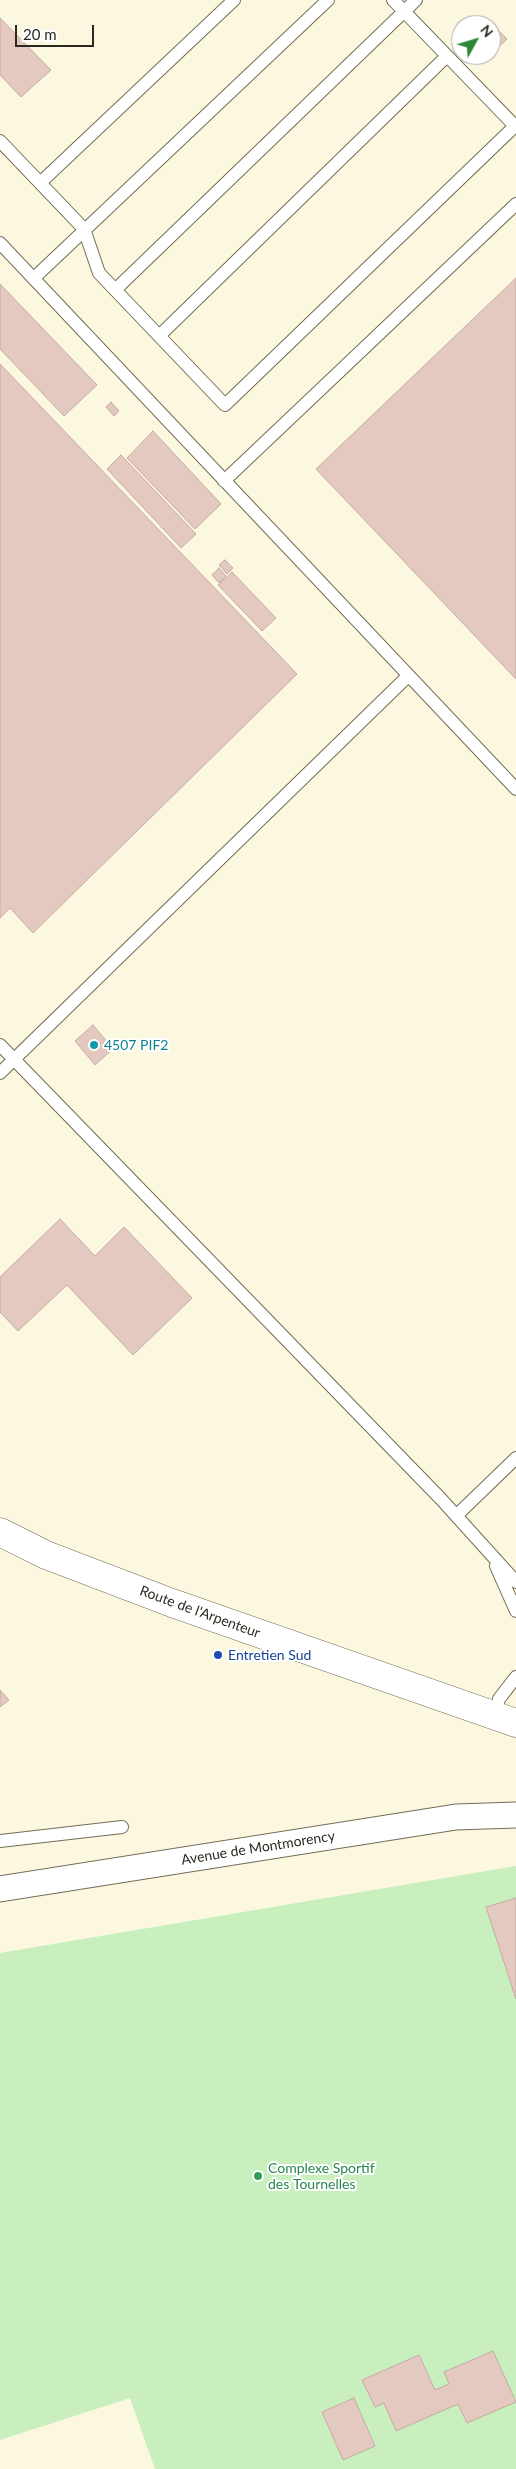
<!DOCTYPE html>
<html>
<head>
<meta charset="utf-8">
<style>
  body { margin:0 }
  #map { position:relative; width:516px; height:2469px; overflow:hidden; background:#fcf8df; font-family:Lato,sans-serif }
  canvas { display:block }
  .north { position:absolute; left:451px; top:15px; width:50px; height:50px; box-sizing:border-box; background:#fff; border:1px solid #aaa9a6; border-radius:50%; rotate:51deg; font-size:14px; font-weight:700; line-height:20px; text-align:center; color:#2b2920 }
  .north::after { content:''; display:block; margin:auto; width:18px; height:22px; background:#2d8738; clip-path:polygon(50% 0,100% 100%,50% 72%,0 100%) }
  .scale { position:absolute; left:15px; top:25px; width:79px; height:22px; box-sizing:border-box; border:2px solid #2b2920; border-top:0; padding-left:6px; font-size:15px; line-height:18px; white-space:nowrap; color:#2b2920; -webkit-text-stroke:4px #fff; paint-order:stroke }
</style>
</head>
<body>
<div id="map">
<canvas width="516" height="2469"></canvas>
<div class="north">N</div>
<div class="scale">20 m</div>
</div>
<script>
const context = document.querySelector('canvas').getContext('2d');
context.lineJoin = 'round';
function fillPath(path, color) { context.fillStyle = color; context.fill(path, 'evenodd'); }
const poly = rows => new Path2D(rows.map(r => 'M' + r).join(''));
function strokePath(path, color, width, dash) { context.strokeStyle = color; context.lineWidth = width; context.lineCap = dash ? 'butt' : 'round'; context.setLineDash(dash || []); context.stroke(path); }
function drawText(font, color, halo, rows, align = 'center') {
  context.font = font + ' Lato,sans-serif'; context.lineWidth = 4; context.setLineDash([]); context.textBaseline = 'middle'; context.strokeStyle = halo; context.fillStyle = color; for (const [text, x, y, turn = 0] of rows) {
    context.save(); context.translate(x, y); context.rotate((+turn || 0) * Math.PI / 180); context.textAlign = isNaN(turn) ? turn : align; if (halo) context.strokeText(text, 0, 0); context.fillText(text, 0, 0); context.restore();
  }
}
const green = poly([
  [516,1866,516,2469,155,2469,130,2398,0,2440,0,1953]
]);
const building = poly([
  [0,18,51,70,21,97,0,75,0,18],
  [487,20,494,28,491,31,491,25,481,25,487,20],
  [495,27,507,39,491,54,491,31,495,27],
  [516,278,516,679,316,469,516,278],
  [0,284,97,385,64,416,0,349,0,284],
  [0,364,297,674,33,933,10,908,0,918,0,364],
  [111,402,119,411,114,416,106,407,111,402],
  [153,431,221,504,195,529,127,458,153,431],
  [121,455,196,534,181,548,107,469,121,455],
  [225,560,233,568,227,574,219,565,225,560],
  [219,568,226,576,219,583,212,575,219,568],
  [232,572,276,618,262,631,218,585,232,572],
  [93,1025,113,1049,95,1065,75,1041,93,1025],
  [60,1219,95,1256,124,1227,192,1298,133,1355,67,1285,18,1331,0,1312,0,1277,60,1219],
  [0,1690,9,1700,0,1707,0,1690],
  [516,1898,516,1999,486,1907,516,1898],
  [493,2351,516,2402,467,2423,458,2404,396,2431,384,2403,375,2407,362,2380,419,2355,435,2390,449,2384,444,2372,493,2351],
  [354,2398,375,2446,343,2460,322,2412,354,2398]
]);
const service = poly([
  [0,141,84,229,99,273,225,405,515,126,393,0],
  [40,183,234,0],
  [0,243,516,789],
  [34,278,328,0],
  [115,290,416,0],
  [159,336,447,56],
  [224,481,516,204],
  [0,1045,441,1499,516,1582],
  [0,1073,407,677],
  [457,1515,516,1458],
  [496,1566,516,1611],
  [495,1716,499,1699,516,1677],
  [0,1841,122,1827]
]);
const minor = poly([
  [0,1889,456,1817,516,1815]
]);
const secondary = poly([
  [0,1532,46,1555,172,1603,516,1723]
]);
const markers = [
  [94,1045,5,"#0f9aa8"],
  [218,1655,5,"#1a4fb4"],
  [258,2176,5,"#2e9e5b"]
];
const cultureNames = [
  ["4507 PIF2",104,1045]
];
const streetNames = [
  ["Route de l'Arpenteur",200,1612,20],
  ["Avenue de Montmorency",258,1848,-9]
];
const transitNames = [
  ["Entretien Sud",228,1655]
];
const leisureNames = [
  ["Complexe Sportif",268,2168],
  ["des Tournelles",268,2184]
];
fillPath(green, '#c8efbd');
fillPath(building, '#e3c9bf');
strokePath(building, '#c5aba2', 1);
strokePath(service, '#726e58', 14);
strokePath(minor, '#726e58', 27);
strokePath(secondary, '#726e58', 29);
strokePath(service, '#fff', 12);
strokePath(minor, '#fff', 25);
strokePath(secondary, '#fff', 28);
for (const [x, y, r, color] of markers) { const dot = new Path2D(); dot.arc(x, y, r, 0, 2 * Math.PI); context.fillStyle = color; context.fill(dot); strokePath(dot, '#fff', 2); }
drawText('14px', '#0d838f', '#fff', cultureNames, 'left');
drawText('14px', '#2b2920', '#fff', streetNames);
drawText('14px', '#164399', '#fff', transitNames, 'left');
drawText('14px', '#27864d', '#fff', leisureNames, 'left');
</script>
</body>
</html>
